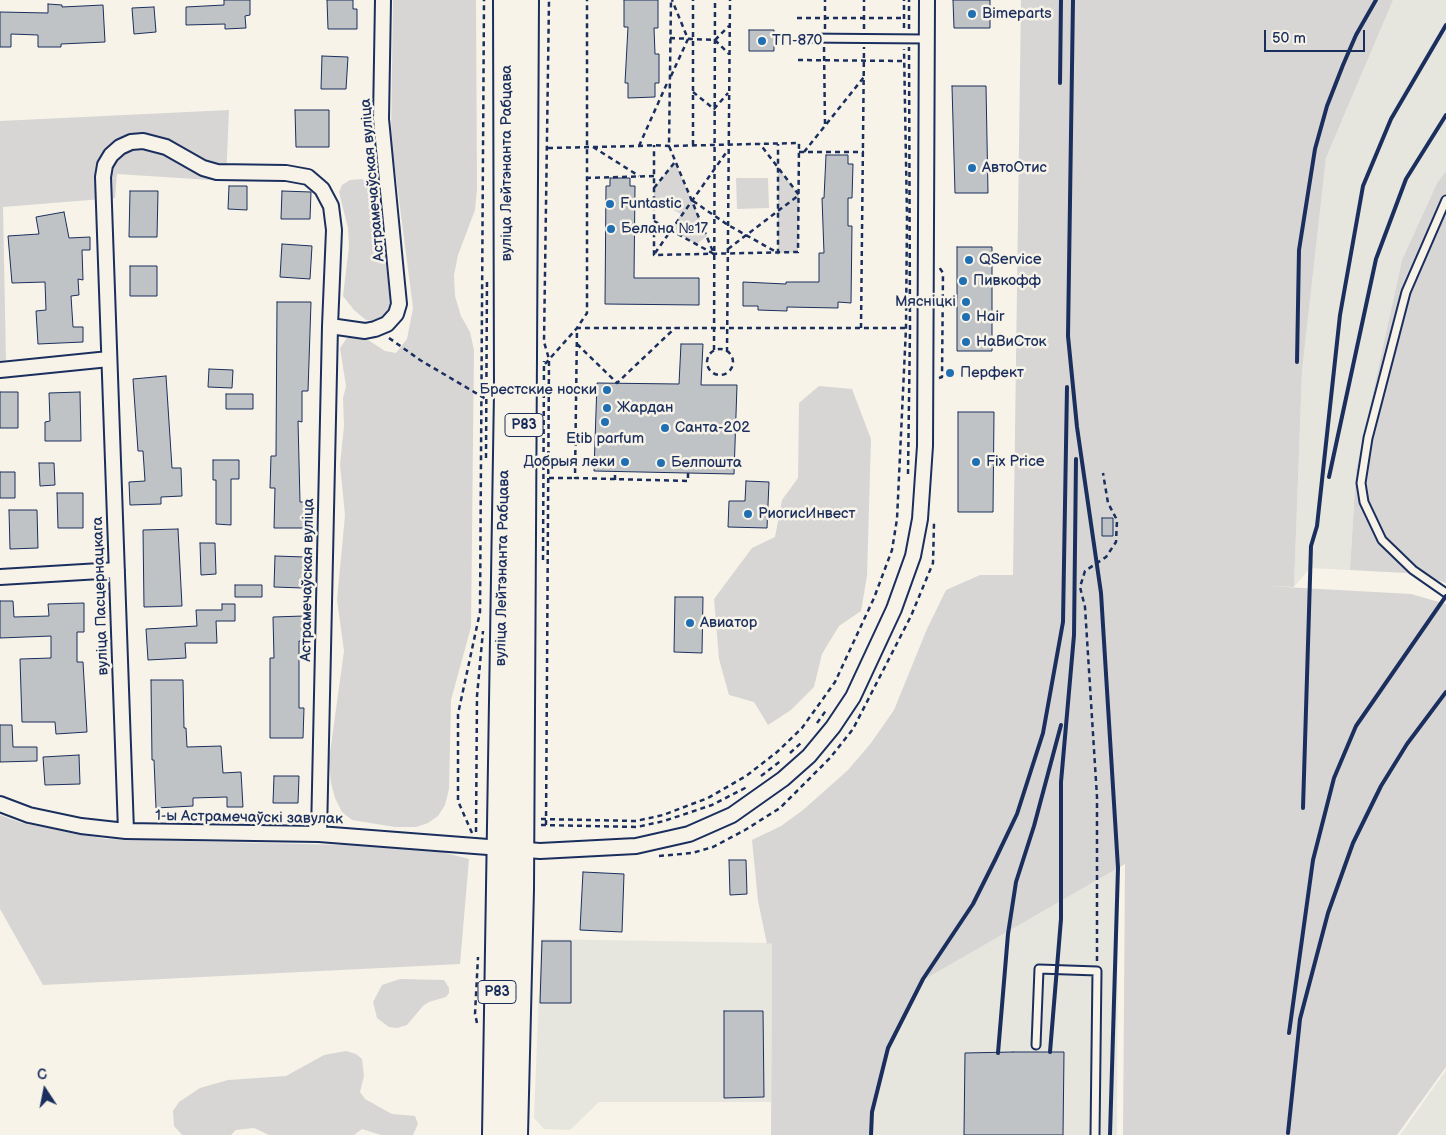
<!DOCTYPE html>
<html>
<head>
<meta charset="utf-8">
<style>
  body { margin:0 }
  #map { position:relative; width:1446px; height:1135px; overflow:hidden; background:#f7f3e8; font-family:"Balsamiq Sans",sans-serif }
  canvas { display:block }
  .north { position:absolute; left:20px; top:1065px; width:50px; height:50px; -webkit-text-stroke:4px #f7f3e8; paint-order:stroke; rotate:349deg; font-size:14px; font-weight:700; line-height:20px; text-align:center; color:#1b2f5e }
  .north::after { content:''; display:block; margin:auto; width:18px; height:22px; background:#1b2f5e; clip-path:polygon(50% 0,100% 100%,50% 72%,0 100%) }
  .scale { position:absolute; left:1264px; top:30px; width:101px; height:22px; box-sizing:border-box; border:2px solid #1b2f5e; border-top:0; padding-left:6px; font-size:15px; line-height:18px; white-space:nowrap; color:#1b2f5e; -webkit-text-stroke:4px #f7f3e8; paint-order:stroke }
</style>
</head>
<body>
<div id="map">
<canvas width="1446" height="1135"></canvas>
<div class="north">С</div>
<div class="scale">50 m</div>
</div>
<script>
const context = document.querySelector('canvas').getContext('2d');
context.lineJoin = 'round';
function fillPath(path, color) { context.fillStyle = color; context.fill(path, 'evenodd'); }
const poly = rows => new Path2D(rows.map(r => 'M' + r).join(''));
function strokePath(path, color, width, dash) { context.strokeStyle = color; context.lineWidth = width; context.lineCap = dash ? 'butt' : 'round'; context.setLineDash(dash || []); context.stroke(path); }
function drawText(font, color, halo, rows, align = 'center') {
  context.font = font + ' "Balsamiq Sans",sans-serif'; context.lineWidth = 5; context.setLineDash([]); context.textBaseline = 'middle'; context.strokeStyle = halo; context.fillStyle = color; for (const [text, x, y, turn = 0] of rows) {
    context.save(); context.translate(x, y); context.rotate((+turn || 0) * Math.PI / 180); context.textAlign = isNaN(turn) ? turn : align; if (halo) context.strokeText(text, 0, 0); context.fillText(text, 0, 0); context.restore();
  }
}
const built = poly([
  [1393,0,1446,0,1446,171,1437,183,1402,260,1356,470,1350,570,1310,568,1294,587,1302,371,1326,158],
  [1118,868,1117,1135,871,1135,872,1112,888,1048,923,979],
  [541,939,772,943,771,1102,599,1102,570,1130,544,1129,534,1118],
  [1446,1070,1446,1135,1400,1135]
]);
const green = poly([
  [393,0,476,0,477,189,475,210,458,255,454,275,455,296,461,316,470,332,474,350,471,627,451,700,449,789,445,805,438,816,428,823,416,827,395,827,352,820,342,812,335,798,331,783,329,760,344,651,337,600,345,515,340,465,344,426,343,398,346,386,340,348,347,338,362,336,385,351,396,353,407,339,413,308,391,138],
  [1021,0,1393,0,1326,158,1302,371,1294,587,1266,586,1411,594,1446,604,1446,1067,1397,1135,1123,1135,1125,864,923,980,888,1048,872,1112,871,1135,771,1135,772,943,767,944,758,901,752,840,781,826,803,810,848,770,871,743,894,710,927,629,946,590,980,575,1013,575],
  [229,110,226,181,117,174,115,198,3,207,6,361,0,362,0,121],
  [675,162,707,236,697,244,671,230,681,214,654,200,654,188],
  [778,168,799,195,798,252,778,253],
  [1446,171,1446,583,1428,577,1406,573,1350,570,1356,470,1402,260,1437,183],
  [736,178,768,178,769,208,737,209],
  [362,179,371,184,377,194,389,289,390,307,379,321,366,320,354,310,343,296,349,246,348,228,339,192,342,185,350,180],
  [819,386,852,389,871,439,867,576,861,611,839,626,822,654,814,687,791,710,768,725,754,702,729,695,719,659,714,599,752,548,775,537,782,500,798,478,799,403],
  [0,815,22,823,106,839,422,847,469,859,460,964,43,985,0,909],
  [400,979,444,980,449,988,449,993,446,997,429,1002,423,1006,407,1025,397,1028,389,1027,377,1018,373,1002,382,985],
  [346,1051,356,1054,362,1059,364,1076,360,1092,365,1099,392,1114,415,1116,418,1124,413,1135,381,1135,362,1129,354,1135,269,1135,254,1128,236,1130,231,1135,182,1135,174,1126,173,1111,179,1102,200,1088,228,1080,286,1076,324,1055]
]);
const building = poly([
  [224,0,250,0,250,15,245,16,246,28,225,29,225,24,186,25,186,7,224,5,224,0],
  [327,0,353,0,353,9,357,9,357,29,328,29,327,0],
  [624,0,658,0,658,28,654,28,655,54,659,54,659,83,655,83,655,97,628,98,628,83,625,83,628,27,624,27,624,0],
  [953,0,990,0,990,28,954,28,953,0],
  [48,4,62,5,62,7,103,5,105,42,61,44,61,47,38,47,38,35,11,34,11,47,0,47,0,12,48,13,48,4],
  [154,7,156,32,134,34,132,8,154,7],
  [749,30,774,30,774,51,749,51,749,30],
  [322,56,348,57,346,89,321,89,322,56],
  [952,86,986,86,988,193,955,193,952,86],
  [295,110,329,110,329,147,296,147,295,110],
  [826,155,848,155,848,164,853,164,852,198,848,198,848,226,852,226,851,303,838,302,838,308,787,307,787,311,758,310,758,306,743,306,743,282,786,284,786,282,819,282,819,253,824,253,822,198,824,198,826,155],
  [610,178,630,178,630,186,635,186,634,278,699,278,699,305,605,304,606,186,610,186,610,178],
  [229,186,247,186,247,210,228,209,229,186],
  [130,191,158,191,157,237,129,237,130,191],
  [282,191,311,192,310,219,281,219,282,191],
  [64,212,69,238,90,237,90,250,82,250,83,280,78,279,79,295,71,296,73,327,83,327,83,342,38,344,36,311,46,310,45,282,12,283,8,236,39,234,36,217,64,212],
  [282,244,312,246,310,279,280,277,282,244],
  [957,247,992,247,992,351,957,351,957,247],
  [130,266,157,266,157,296,130,296,130,266],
  [277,302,311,302,308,391,302,391,302,422,298,421,300,502,305,502,305,528,274,528,275,488,270,488,271,456,276,456,277,302],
  [681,344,703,344,701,385,737,385,734,474,594,471,597,383,679,384,681,344],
  [209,369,233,370,232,388,208,387,209,369],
  [166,376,172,468,181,468,182,496,161,497,161,504,130,505,129,482,145,481,143,451,138,451,133,379,166,376],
  [0,392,18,392,18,428,0,428,0,392],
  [80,392,81,441,45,441,45,422,50,421,49,393,80,392],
  [226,394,253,394,253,409,226,409,226,394],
  [958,412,994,412,993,512,958,512,958,412],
  [213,460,239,460,239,479,231,479,231,525,216,524,216,480,213,480,213,460],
  [39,463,54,463,55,485,40,486,39,463],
  [0,472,15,472,15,498,0,498,0,472],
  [746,481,769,482,767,528,728,527,729,501,745,501,746,481],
  [57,493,83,493,83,528,58,528,57,493],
  [9,510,37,510,38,548,10,549,9,510],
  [1102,518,1113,518,1113,536,1102,536,1102,518],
  [178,529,182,606,144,607,143,530,178,529],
  [200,543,215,543,216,574,201,575,200,543],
  [275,556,305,557,303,588,274,587,275,556],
  [235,585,262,585,262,597,235,597,235,585],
  [675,597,703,597,702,653,674,652,675,597],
  [0,601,13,601,14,617,49,616,48,604,84,603,84,632,77,632,77,662,83,662,87,732,56,734,55,722,22,722,20,659,51,658,51,636,0,638,0,601],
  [222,604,235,604,235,621,216,621,217,643,185,643,186,658,148,660,146,629,197,626,196,610,222,610,222,604],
  [304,616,304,641,299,641,299,708,304,708,303,738,270,738,270,658,274,658,273,617,304,616],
  [151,680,183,680,184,728,186,728,187,747,221,746,223,773,241,772,243,807,227,807,227,797,193,798,193,806,156,808,154,760,152,760,151,680],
  [0,725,12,725,13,747,37,747,37,761,0,762,0,725],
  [79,755,80,784,45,785,43,757,79,755],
  [274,776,299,776,298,803,273,803,274,776],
  [729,860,746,860,747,894,730,895,729,860],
  [583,872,624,874,622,932,580,930,583,872],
  [542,941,571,941,571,1003,540,1003,542,941],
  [724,1011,763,1011,764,1097,724,1098,724,1011],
  [1013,1052,1064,1052,1063,1135,964,1135,965,1053,1013,1052]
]);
const path = poly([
  [797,18,904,18],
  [904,28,904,0],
  [825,29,825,0],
  [864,29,864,0],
  [909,29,909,0],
  [670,38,715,40,729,26],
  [715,40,729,54],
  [824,47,825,125],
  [798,60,904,61],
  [671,76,688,39,672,0],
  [693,92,714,109,728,93],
  [693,145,693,0],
  [639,146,668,81],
  [593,147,639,176],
  [548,148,639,146,654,145,669,146,799,143,798,252,654,255,654,145],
  [799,152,864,152],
  [804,152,864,77],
  [586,178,654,176],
  [654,188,675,162],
  [693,201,728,225,778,253,778,144],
  [654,221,714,254,669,146,671,0],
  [728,249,799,195,760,144],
  [655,253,728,150],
  [861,328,864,47],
  [389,338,420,360,486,399],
  [577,344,617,383,675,328],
  '707 362a13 13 0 1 1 26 0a13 13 0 1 1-26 0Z',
  [714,350,715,0],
  [727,352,730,0],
  [545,364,577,328,587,313,587,0],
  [939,378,942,377,943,273,939,267],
  [486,458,487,278],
  [688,473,688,481,575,478,577,328,906,328],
  [908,474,910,328,909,47],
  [549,478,575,478],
  [615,480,615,472],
  [543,560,544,361],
  [817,723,827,709],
  [790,753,801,743],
  [761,776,782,760],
  [541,819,636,821,663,815,708,798,746,776,777,752,802,728,835,682,874,598,892,550,897,519,906,328,907,216,904,49],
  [541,825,637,827,664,821,712,805,747,787],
  [546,825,549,359,544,342,549,0],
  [476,832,477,696,483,631],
  [472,833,458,801,458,714,480,612,484,0],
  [659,856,692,853,713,847,745,830,780,808,830,758,853,729,911,616,933,563,934,523],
  [1097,961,1097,797,1085,607,1080,587,1085,571,1106,557,1116,542,1117,520,1108,503,1103,473],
  [477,1023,475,1014,478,957]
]);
const service = poly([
  [803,38,927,39],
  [1446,200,1406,292,1368,438,1361,483,1364,502,1382,540,1413,570,1446,593],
  [1036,1045,1039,969,1097,971,1095,1135]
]);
const minor = poly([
  [330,326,365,331,375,329,387,324,396,314,399,304,381,119,383,0],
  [0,370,109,359],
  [0,577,117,570],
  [0,804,29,815,81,826,126,831,319,834,540,851,636,846,689,834,732,815,783,779,809,756,833,727,853,697,894,609,913,556,920,519,925,446,927,0],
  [126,831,103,177,105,165,111,155,120,147,131,142,143,141,166,147,203,168,217,172,286,173,308,177,322,189,331,206,334,230,330,326,319,834]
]);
const trunk = poly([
  [495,1135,507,392,506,0],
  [515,1135,521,889,526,0]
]);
const rail = poly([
  [1073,0,1068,336,1077,427,1101,593,1118,868,1110,1135],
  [1060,83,1061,0],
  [1297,362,1299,250,1315,149,1327,106,1343,65,1356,35,1376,0],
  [1329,477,1376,259,1406,179,1446,115],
  [1303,808,1311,546,1317,526,1340,315,1363,186,1391,119,1446,25],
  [1289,1033,1313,860,1334,778,1356,726,1446,596],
  [1050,1052,1061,919,1061,782,1074,635,1076,459],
  [998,1053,1008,934,1016,882,1034,826,1061,725],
  [1288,1133,1300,1019,1328,913,1353,843,1381,786,1407,744,1446,692],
  [871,1135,872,1112,888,1048,923,979,973,904,995,860,1017,814,1043,733,1063,622,1067,387]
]);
const markers = [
  [972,14,5,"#1f6fb2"],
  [762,41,5,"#1f6fb2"],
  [972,168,5,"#1f6fb2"],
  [610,204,5,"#1f6fb2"],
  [611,229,5,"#1f6fb2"],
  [969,260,5,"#1f6fb2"],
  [963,281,5,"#1f6fb2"],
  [966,302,5,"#1f6fb2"],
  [966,317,5,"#1f6fb2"],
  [966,342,5,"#1f6fb2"],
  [950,373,5,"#1f6fb2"],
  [607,390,5,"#1f6fb2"],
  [607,408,5,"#1f6fb2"],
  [605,422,5,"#1f6fb2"],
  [665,428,5,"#1f6fb2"],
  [625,462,5,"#1f6fb2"],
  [976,462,5,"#1f6fb2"],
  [661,463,5,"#1f6fb2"],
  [748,514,5,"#1f6fb2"],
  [690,623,5,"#1f6fb2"]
];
const shields = [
  [524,425,38],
  [497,992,38]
];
const shieldNames = [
  ["Р83",524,425],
  ["Р83",497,992]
];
const poiNames = [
  ["Bimeparts",982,14],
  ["ТП-870",772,41],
  ["АвтоОтис",982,168],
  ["Funtastic",620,204],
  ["Белана №17",621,229],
  ["QService",979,260],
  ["Пивкофф",973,281],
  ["Мясніцкі",956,302,"right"],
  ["Hair",976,317],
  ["НаВиСток",976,342],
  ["Перфект",960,373],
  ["Брестские носки",597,390,"right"],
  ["Жардан",617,408],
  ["Санта-202",675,428],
  ["Etib parfum",605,439,"center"],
  ["Добрыя леки",615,462,"right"],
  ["Fix Price",986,462],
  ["Белпошта",671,463],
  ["РиогисИнвест",758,514],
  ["Авиатор",700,623]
];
const streetNames = [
  ["вуліца Лейтэнанта Рабцава",507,163,-90],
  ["Астрамечаўская вуліца",373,180,-95],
  ["вуліца Лейтэнанта Рабцава",503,568,-89],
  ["Астрамечаўская вуліца",308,580,-89],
  ["вуліца Пасцернацкага",101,596,-92],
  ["1-ы Астрамечаўскі завулак",249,818,1]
];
fillPath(built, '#e6e5de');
fillPath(green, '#d7d6d4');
fillPath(building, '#c0c3c5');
strokePath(building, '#1b2f5e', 1);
strokePath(service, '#1b2f5e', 11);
strokePath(minor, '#1b2f5e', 18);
strokePath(trunk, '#1b2f5e', 28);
strokePath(path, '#1b2f5e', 2.5, [5, 4]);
strokePath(service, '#f7f3e8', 7);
strokePath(minor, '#f7f3e8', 14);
strokePath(trunk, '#f7f3e8', 24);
strokePath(rail, '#1b2f5e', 4);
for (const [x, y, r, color] of markers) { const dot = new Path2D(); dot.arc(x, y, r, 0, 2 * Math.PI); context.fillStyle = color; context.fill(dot); strokePath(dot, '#f7f3e8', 2); }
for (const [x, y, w] of shields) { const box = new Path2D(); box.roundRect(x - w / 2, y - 11.5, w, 23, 4); context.fillStyle = '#f7f3e8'; context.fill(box); strokePath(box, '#1b2f5e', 1); }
drawText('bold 14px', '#1b2f5e', null, shieldNames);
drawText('15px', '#1b2f5e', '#f7f3e8', poiNames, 'left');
drawText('15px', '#1b2f5e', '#f7f3e8', streetNames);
</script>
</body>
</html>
